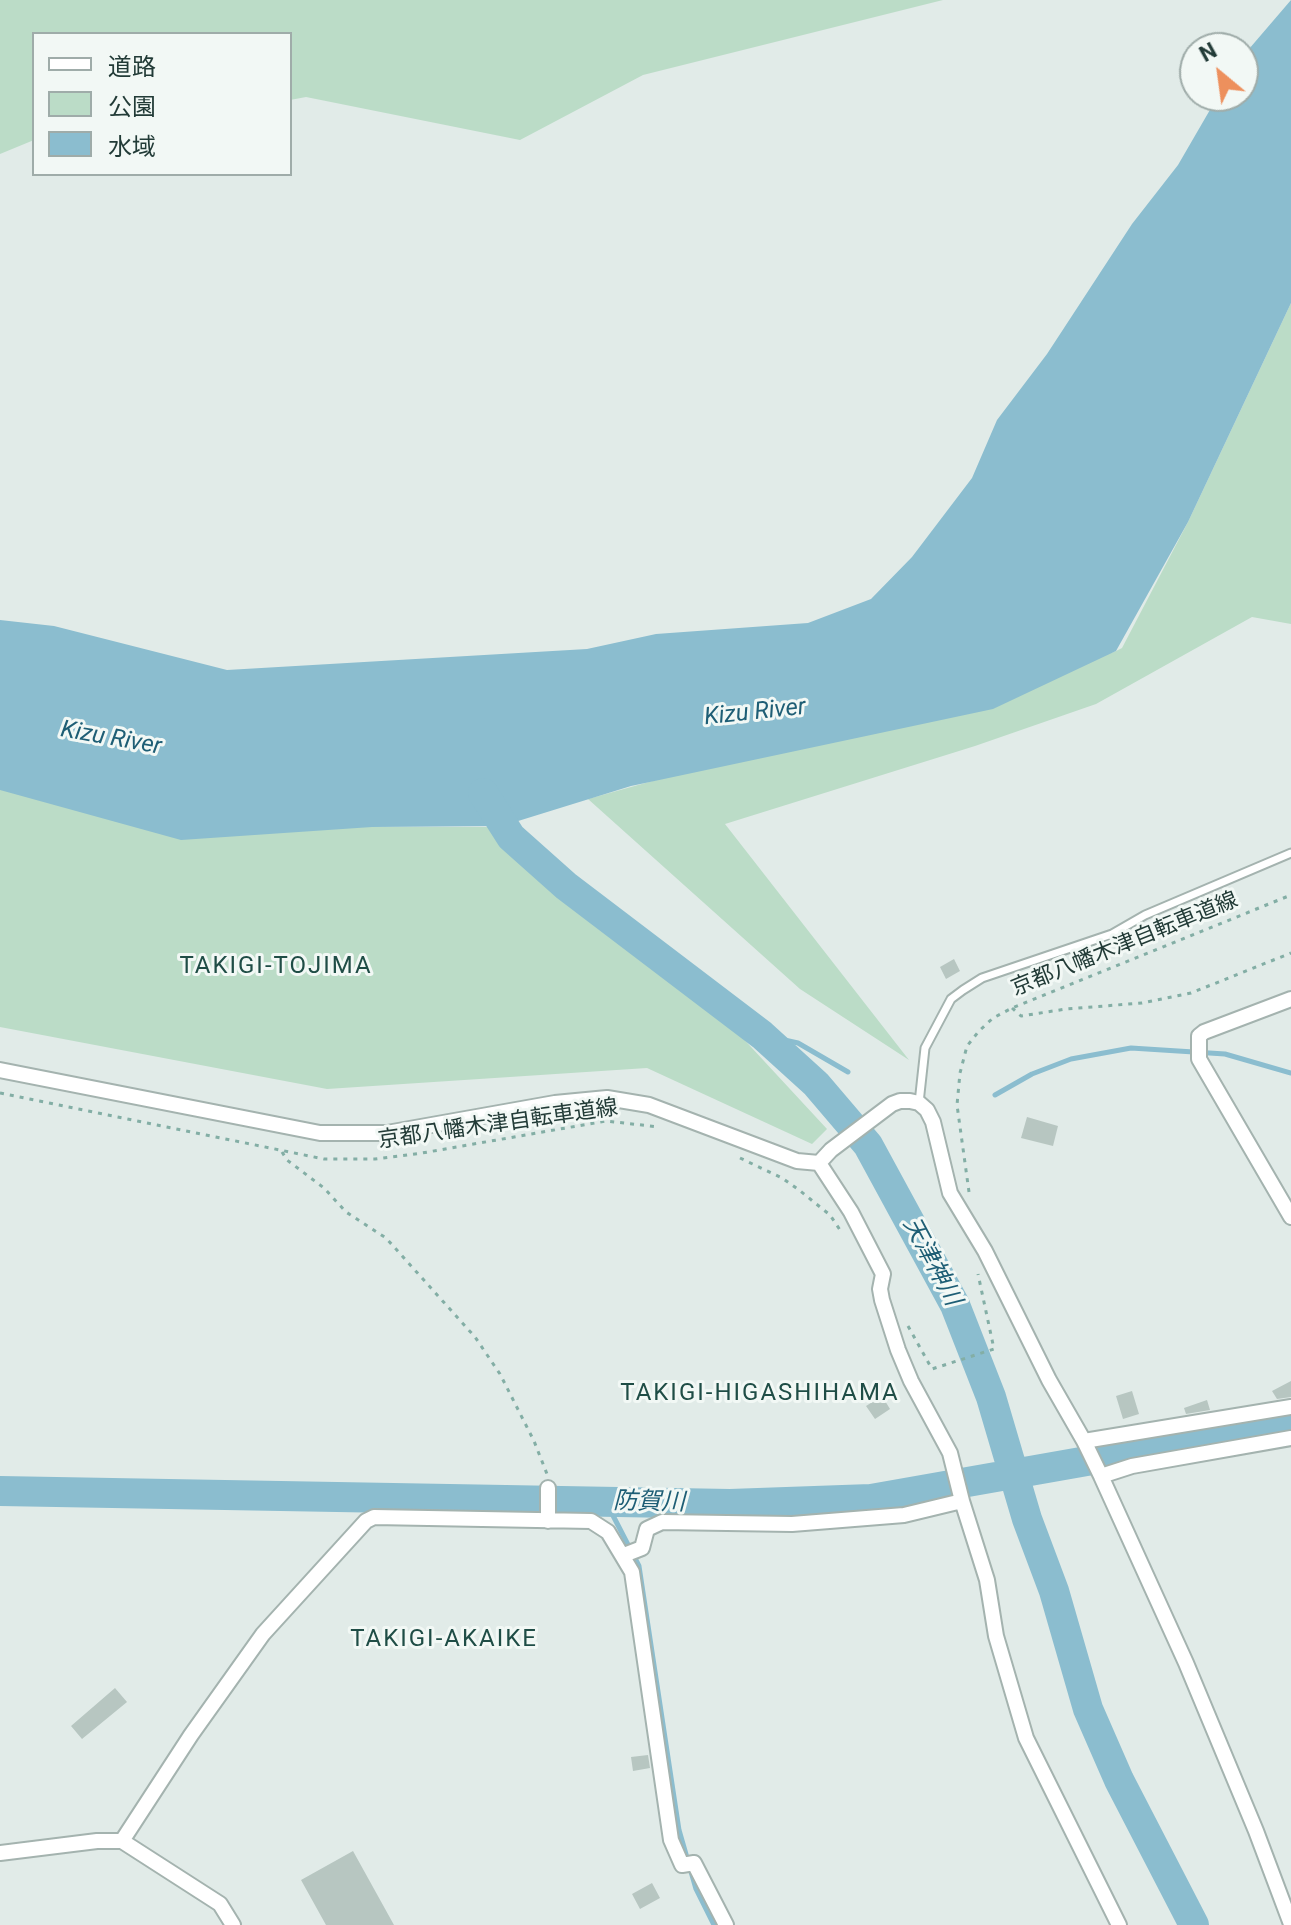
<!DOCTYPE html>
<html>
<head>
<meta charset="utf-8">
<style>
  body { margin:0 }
  #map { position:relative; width:1291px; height:1925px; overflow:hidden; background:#e1ebe8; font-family:Roboto,"Noto Sans JP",sans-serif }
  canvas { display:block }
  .legend { position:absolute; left:32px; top:32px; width:260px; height:144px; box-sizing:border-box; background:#f2f8f5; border:2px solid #9faca9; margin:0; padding:10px 14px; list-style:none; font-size:24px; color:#223b37 }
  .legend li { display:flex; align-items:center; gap:16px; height:40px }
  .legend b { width:40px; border:2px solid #9faca9 }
  .north { position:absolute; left:1179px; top:32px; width:80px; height:80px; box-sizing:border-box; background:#f2f8f5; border:2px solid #9faca9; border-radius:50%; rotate:331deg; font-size:22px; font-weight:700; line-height:32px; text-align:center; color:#223b37 }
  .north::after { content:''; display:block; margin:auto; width:28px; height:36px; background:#ed905d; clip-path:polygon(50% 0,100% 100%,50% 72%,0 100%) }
</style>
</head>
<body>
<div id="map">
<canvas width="1291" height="1925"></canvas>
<ul class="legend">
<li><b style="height:10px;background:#fff"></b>道路</li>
<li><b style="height:22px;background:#bbdcc7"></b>公園</li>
<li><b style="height:22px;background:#8bbdcf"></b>水域</li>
</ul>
<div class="north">N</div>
</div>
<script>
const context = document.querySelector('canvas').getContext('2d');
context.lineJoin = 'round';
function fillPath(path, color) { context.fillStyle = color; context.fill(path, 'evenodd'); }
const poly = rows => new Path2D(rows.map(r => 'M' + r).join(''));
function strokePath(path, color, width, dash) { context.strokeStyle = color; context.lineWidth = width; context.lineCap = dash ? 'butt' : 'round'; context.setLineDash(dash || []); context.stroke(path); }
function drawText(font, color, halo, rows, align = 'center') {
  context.font = font + ' Roboto,"Noto Sans JP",sans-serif'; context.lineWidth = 6; context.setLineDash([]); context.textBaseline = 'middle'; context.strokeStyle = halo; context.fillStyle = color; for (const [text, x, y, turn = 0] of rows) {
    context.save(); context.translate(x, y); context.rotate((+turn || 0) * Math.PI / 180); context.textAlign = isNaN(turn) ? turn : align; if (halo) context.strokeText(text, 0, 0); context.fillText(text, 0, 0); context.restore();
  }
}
const green = poly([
  [0,0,943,0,643,75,520,140,306,97,290,100,290,34,34,34,34,140,0,154],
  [1291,303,1291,624,1252,617,1096,704,975,746,725,824,909,1060,800,989,588,799,1114,652,1122,648,1188,522],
  [0,788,372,827,504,827,566,886,739,1034,827,1129,812,1144,647,1068,327,1089,0,1027]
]);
const water = poly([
  [1291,0,1291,303,1188,522,1116,651,993,709,631,786,502,826,372,827,181,840,0,790,0,620,54,626,227,670,587,649,656,634,808,623,871,599,912,557,972,478,997,420,1047,354,1132,224,1178,165,1218,96,1243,96,1243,56]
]);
const stream = poly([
  [762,1035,798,1043,848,1072],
  [995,1095,1032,1074,1071,1059,1131,1048,1225,1054,1291,1073],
  [606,1502,639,1566,679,1830,696,1889,714,1925]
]);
const river = poly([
  [483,793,511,837,566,886,762,1035,816,1084,868,1145,955,1305,991,1397,1027,1519,1054,1591,1088,1709,1119,1780,1194,1925],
  [0,1491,730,1504,871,1499,1291,1425]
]);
const building = poly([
  [954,959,960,971,946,979,940,967],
  [1027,1117,1058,1126,1053,1146,1021,1138],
  [1291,1381,1291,1397,1277,1399,1272,1391],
  [1132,1391,1139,1414,1123,1419,1116,1396],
  [882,1396,890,1409,875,1419,866,1406],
  [1207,1400,1210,1410,1186,1414,1184,1408],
  [115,1688,127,1702,82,1739,71,1726],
  [648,1755,650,1768,633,1771,631,1757],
  [353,1851,394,1925,326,1925,301,1880],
  [652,1883,660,1898,640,1909,632,1894]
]);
const path = poly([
  [1012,1008,1021,1016,1066,1009,1142,1003,1191,993,1291,953],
  [0,1093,324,1159,375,1159,422,1153,606,1121,659,1127],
  [282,1152,287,1160,324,1188,346,1212,386,1238,475,1337,500,1374,534,1441,547,1474],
  [740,1158,782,1178,799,1190,830,1215,842,1233],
  [969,1192,957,1105,960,1073,967,1046,979,1031,993,1018,1012,1008,1291,895],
  [908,1326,932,1369,994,1349,978,1274]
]);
const service = poly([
  [919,1103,925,1048,951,999,963,990,982,978,1112,934,1145,915,1291,853]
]);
const minor = poly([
  [1291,999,1204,1032,1199,1036,1199,1059,1291,1217],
  [0,1070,320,1133,387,1133,555,1103,607,1098,649,1105,797,1161,819,1163,851,1212,883,1274,880,1289,882,1300,898,1350,911,1381,950,1453,962,1501],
  [819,1163,831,1150,892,1104,900,1101,910,1101,919,1103,927,1110,933,1122,950,1193,985,1251,1049,1380,1084,1441,1101,1476,1186,1663,1256,1831,1291,1924],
  [1084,1441,1291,1407],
  [1101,1476,1132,1466,1291,1438],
  [548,1521,548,1488],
  [624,1555,642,1548,647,1529,662,1522,792,1524,904,1515,962,1501,987,1580,996,1636,1026,1738,1119,1925],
  [122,1841,191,1735,263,1634,366,1521,374,1517,591,1521,608,1532,632,1572,671,1840,682,1865,694,1863,726,1925],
  [0,1853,97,1841,122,1841,220,1904,233,1925]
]);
const streetNames = [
  ["京都八幡木津自転車道線",1125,945,-22],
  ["京都八幡木津自転車道線",498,1125,-8]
];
const waterNames = [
  ["Kizu River",755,713,-6],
  ["Kizu River",111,739,10],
  ["天津神川",931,1262,62],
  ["防賀川",649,1503,1]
];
const neighbourhoodNames = [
  ["TAKIGI-TOJIMA",276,967],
  ["TAKIGI-HIGASHIHAMA",760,1394],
  ["TAKIGI-AKAIKE",444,1640]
];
fillPath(green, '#bbdcc7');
fillPath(water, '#8bbdcf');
strokePath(stream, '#8bbdcf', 5);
strokePath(river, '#8bbdcf', 30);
fillPath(building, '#b7c6c1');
strokePath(service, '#a4b3af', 11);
strokePath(minor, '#a4b3af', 18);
strokePath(path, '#83aea5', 3, [4, 6]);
strokePath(service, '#fff', 7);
strokePath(minor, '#fff', 14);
drawText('22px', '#223b37', '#f2f8f5', streetNames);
drawText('italic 24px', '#1e5e75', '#f2f8f5', waterNames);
context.letterSpacing = '2px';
drawText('24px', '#1f4d46', '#f2f8f5', neighbourhoodNames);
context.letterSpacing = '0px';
</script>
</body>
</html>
